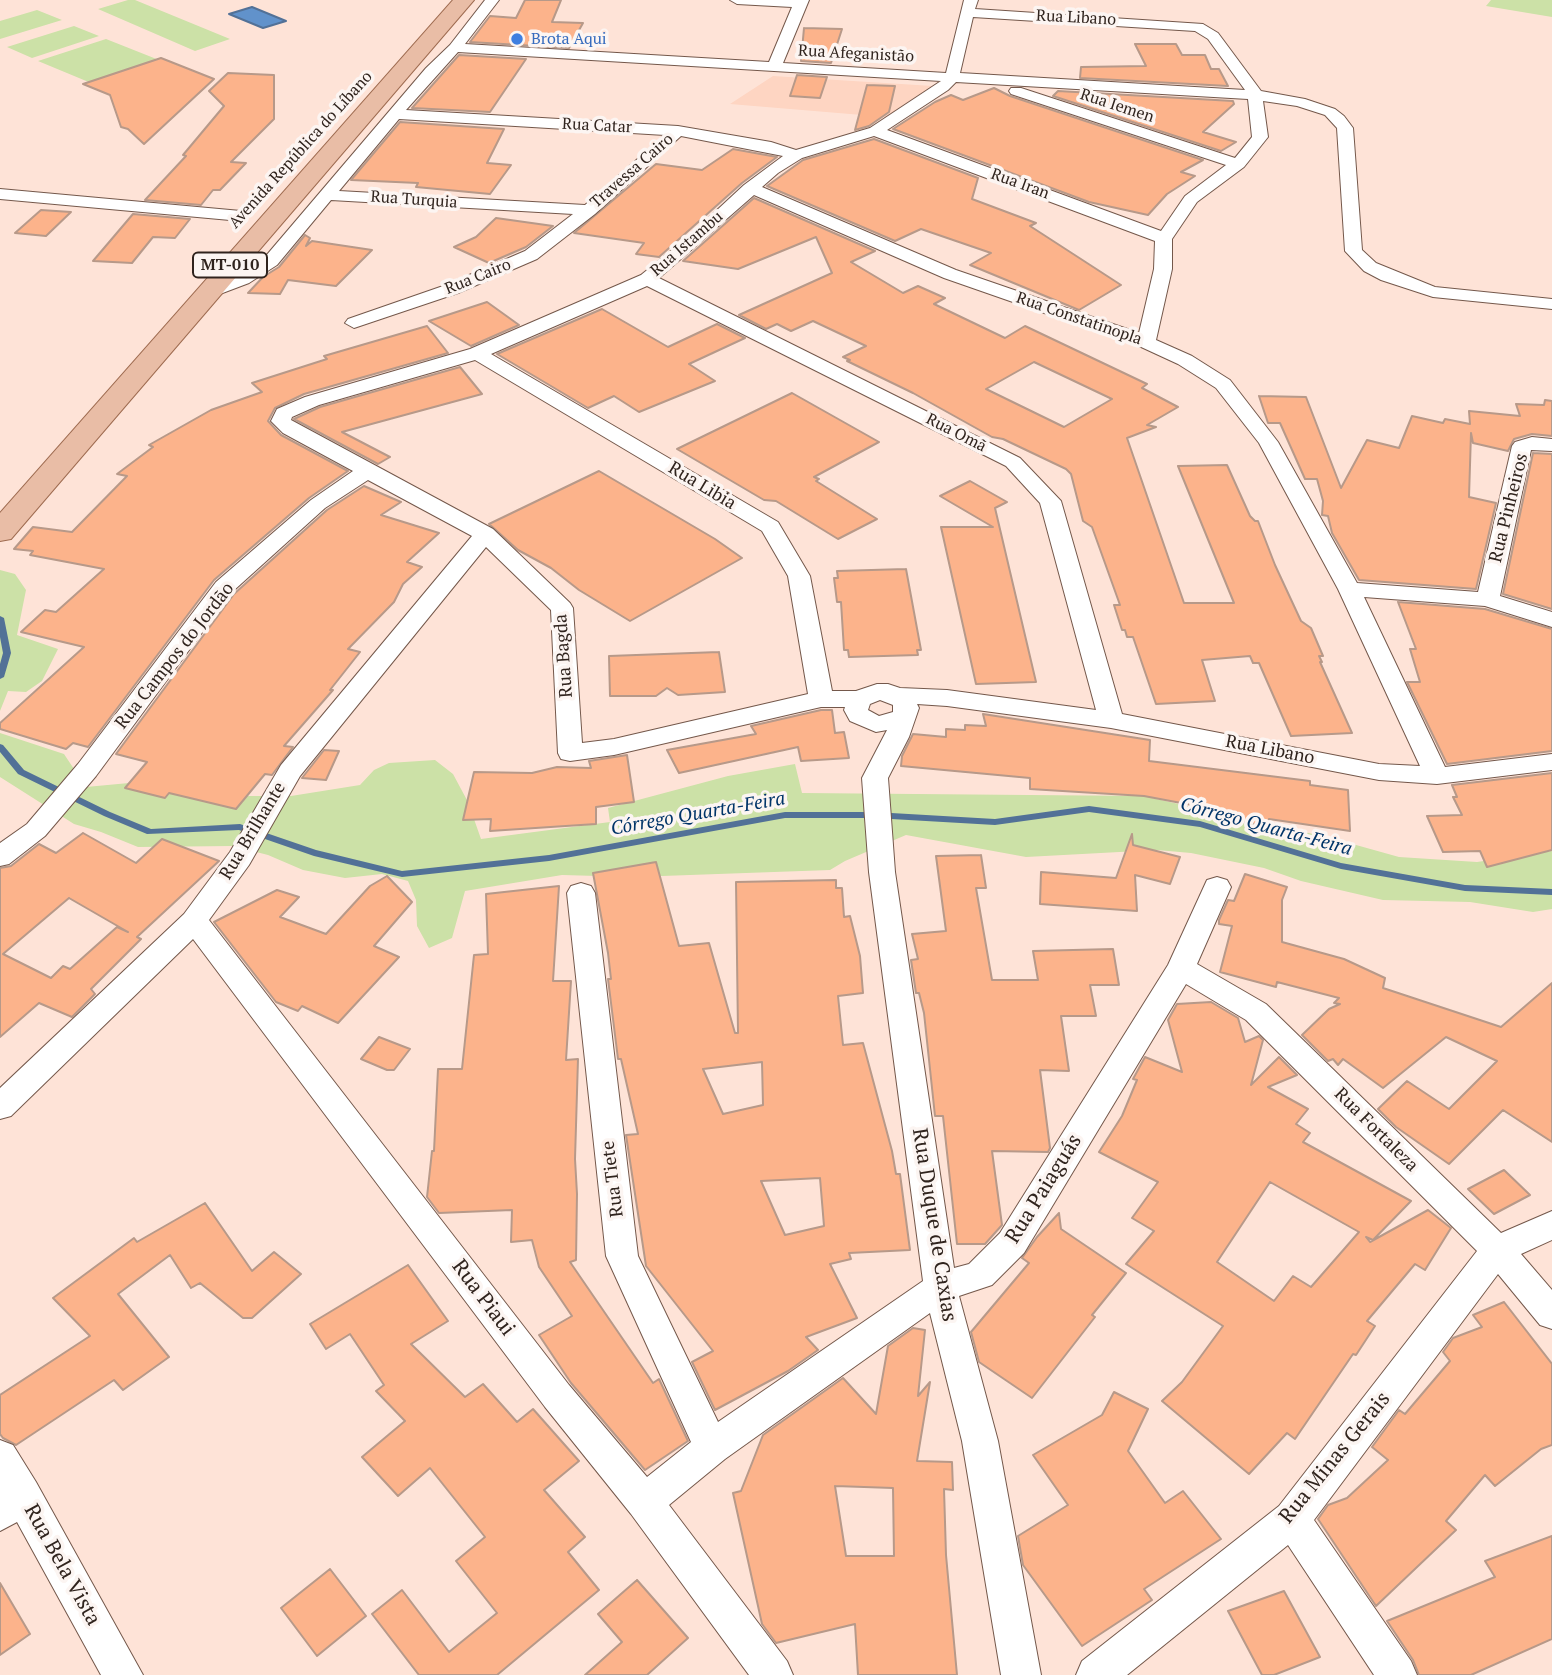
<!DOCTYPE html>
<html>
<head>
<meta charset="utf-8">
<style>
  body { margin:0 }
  canvas { display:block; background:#fee3d7 }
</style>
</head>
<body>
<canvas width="1552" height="1675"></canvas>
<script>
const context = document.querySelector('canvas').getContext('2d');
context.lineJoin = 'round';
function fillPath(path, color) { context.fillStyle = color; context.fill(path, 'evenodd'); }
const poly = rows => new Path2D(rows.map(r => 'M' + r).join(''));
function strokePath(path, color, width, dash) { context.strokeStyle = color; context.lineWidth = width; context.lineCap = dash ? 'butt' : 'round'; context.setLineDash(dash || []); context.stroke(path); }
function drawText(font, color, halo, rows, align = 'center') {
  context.font = font + ' "PT Serif",serif'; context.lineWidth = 7; context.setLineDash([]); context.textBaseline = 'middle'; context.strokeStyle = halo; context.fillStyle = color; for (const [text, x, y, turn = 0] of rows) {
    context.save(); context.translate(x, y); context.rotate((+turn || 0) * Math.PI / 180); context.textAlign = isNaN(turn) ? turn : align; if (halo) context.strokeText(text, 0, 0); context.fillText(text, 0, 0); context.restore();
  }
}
const built = poly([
  [773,76,933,86,886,117,730,104]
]);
const green = poly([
  [128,0,135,0,230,39,195,51,98,9],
  [1491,0,1552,0,1552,17,1486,6],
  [37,10,62,20,0,39,0,21],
  [74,26,99,36,32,58,7,47],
  [106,39,159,60,91,83,38,61],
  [0,570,15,574,26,590,17,635,58,649,42,681,26,692,8,691,0,711],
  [0,733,64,754,86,787,129,783,199,796,291,796,360,785,374,770,389,763,435,760,453,774,468,802,481,839,610,822,608,808,728,776,795,764,802,793,1143,796,1331,838,1399,857,1477,862,1552,851,1552,909,1533,912,1470,902,1383,900,1301,881,1264,868,1191,853,1157,850,1026,857,906,835,845,861,830,870,634,877,562,875,465,891,452,938,429,948,417,926,416,900,408,881,382,874,345,878,303,870,268,855,233,846,138,847,101,832,74,824,0,777]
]);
const water = poly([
  [252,7,286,21,263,28,229,14,252,7]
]);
const stream = poly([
  [0,616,4,618,11,653,4,677,0,679,0,664,3,653,0,637,0,616],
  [0,744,3,745,24,770,110,812,151,829,240,824,316,850,402,871,549,855,785,812,874,812,995,819,1089,806,1200,821,1341,863,1465,885,1552,889,1552,895,1465,891,1341,869,1200,827,1089,812,995,825,874,818,785,818,549,861,402,877,314,856,239,830,147,834,104,816,18,774,0,752,0,744]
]);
const building = poly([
  [525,0,561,0,552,22,583,23,569,48,470,42,490,16,516,18,525,0],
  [804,28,842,29,831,63,801,61,804,28],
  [1135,44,1176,44,1182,55,1205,55,1211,69,1219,69,1228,86,1080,78,1081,67,1146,66,1135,44],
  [459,55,526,59,490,112,412,108,459,55],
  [161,58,214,79,144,144,128,129,121,127,110,95,83,84,161,58],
  [228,73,274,75,274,119,231,162,246,163,220,190,213,190,201,205,145,200,186,156,183,155,224,106,209,91,228,73],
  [797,75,827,77,820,98,790,96,797,75],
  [867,85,895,86,889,112,869,126,855,130,867,85],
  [994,88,1010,96,1203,160,1181,172,1195,176,1167,194,1148,215,1089,202,893,129,935,102,951,95,963,100,994,88],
  [1058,91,1233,101,1234,104,1203,132,1236,142,1221,151,1053,96,1058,91],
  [400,122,504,129,487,163,511,165,490,194,416,187,418,183,351,180,400,122],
  [874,139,978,178,972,199,1036,223,1030,226,1121,285,1079,310,970,265,991,253,921,229,895,241,767,186,803,160,874,139],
  [733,149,777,157,742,183,659,257,636,254,644,243,574,233,656,164,702,170,733,149],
  [754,198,875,251,851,262,903,293,918,286,945,298,934,304,1005,338,1025,326,1147,384,1142,388,1178,407,1147,425,1156,427,1127,438,1184,603,1234,603,1178,466,1227,465,1250,516,1255,521,1258,521,1275,565,1301,621,1311,628,1323,656,1319,656,1322,662,1320,662,1352,733,1291,736,1259,663,1253,663,1250,656,1202,660,1215,701,1156,704,1133,637,1127,637,1125,630,1122,630,1114,605,1120,605,1092,527,1083,521,1071,474,1066,469,1003,439,992,437,913,393,847,361,850,360,843,357,866,346,813,321,791,331,777,324,766,329,739,315,832,273,816,237,738,269,683,261,754,198],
  [1034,362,1112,399,1064,427,986,389,1034,362],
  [41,210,71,212,46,236,15,233,41,210],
  [133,214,190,219,175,238,153,237,132,263,93,261,133,214],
  [496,218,553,226,526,247,489,263,454,247,476,237,496,218],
  [305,235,310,238,306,246,312,241,372,250,336,286,288,280,280,294,248,293,263,277,279,267,305,235],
  [487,302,519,325,471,346,429,321,487,302],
  [602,309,668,347,717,324,745,338,689,364,715,381,639,412,614,396,588,408,497,354,602,309],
  [427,326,448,353,304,394,275,408,268,421,281,435,348,471,309,498,214,580,88,747,73,743,66,749,0,729,0,723,84,647,21,632,45,610,56,612,104,569,30,555,33,551,14,549,33,527,72,532,127,476,117,474,153,447,149,445,211,410,262,392,252,383,327,359,324,356,427,326],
  [460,367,482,394,342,432,390,457,378,464,294,419,320,407,460,367],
  [792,393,879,442,814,477,819,479,816,481,877,519,838,539,776,501,764,500,677,449,792,393],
  [1259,396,1306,397,1341,488,1367,440,1399,448,1412,416,1443,423,1445,419,1470,424,1469,411,1520,416,1516,404,1544,405,1545,400,1552,401,1552,436,1532,434,1514,439,1508,451,1473,443,1471,433,1469,497,1496,503,1476,589,1359,580,1332,533,1328,516,1322,515,1323,501,1317,479,1305,479,1280,423,1268,423,1259,396],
  [1533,453,1552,454,1552,609,1503,594,1533,453],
  [599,471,715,539,742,558,630,621,579,590,551,568,518,550,489,524,599,471],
  [970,481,1007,502,995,508,1036,682,976,684,941,527,993,527,940,496,970,481],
  [364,486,401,502,381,515,439,533,407,562,422,567,403,584,394,602,348,649,360,652,330,690,333,690,284,746,293,747,272,775,265,774,236,809,169,793,165,798,125,788,147,762,116,754,234,594,327,510,364,486],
  [906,569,921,650,917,650,918,655,849,657,848,650,844,650,841,602,837,602,834,578,838,578,837,571,906,569],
  [1398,602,1485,609,1552,629,1552,751,1447,764,1407,682,1420,682,1410,649,1416,649,1398,602],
  [719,652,725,692,678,695,667,688,656,696,610,696,609,656,719,652],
  [821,710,832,710,835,733,844,732,849,758,801,761,798,747,679,773,667,750,756,734,751,726,821,710],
  [983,714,1150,740,1149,761,1310,781,1310,785,1348,790,1350,831,1269,819,1268,826,1229,820,1229,816,1196,810,1197,806,1144,796,1030,789,1030,778,901,766,902,756,913,734,946,737,946,729,965,730,965,725,986,726,983,714],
  [324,750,339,751,326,780,302,778,324,750],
  [627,755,634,802,596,807,596,824,490,831,491,819,463,820,474,772,532,773,557,767,591,768,589,761,627,755],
  [1552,773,1552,850,1487,867,1480,851,1443,852,1427,816,1462,815,1453,797,1457,797,1452,785,1552,773],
  [83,833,136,863,162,839,219,861,137,937,141,939,91,989,95,994,72,1017,39,1003,0,1037,0,868,11,866,39,844,56,853,83,833],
  [69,898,128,932,117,927,70,969,63,966,51,978,3,954,69,898],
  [1132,834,1133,845,1180,857,1170,884,1135,875,1137,911,1040,904,1041,872,1116,878,1132,834],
  [981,855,986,888,976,888,992,980,1038,980,1033,951,1113,949,1119,985,1090,985,1096,1016,1061,1016,1069,1071,1040,1070,1050,1148,1048,1152,992,1151,1002,1225,985,1244,957,1244,943,1116,935,1116,924,1013,919,993,916,993,911,960,918,959,912,934,946,931,936,856,981,855],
  [656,862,679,946,709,943,735,1033,738,1033,736,882,836,880,836,888,842,888,844,917,850,916,860,956,863,993,838,996,843,1045,863,1043,892,1151,896,1174,900,1174,910,1250,849,1253,851,1259,830,1264,857,1318,806,1337,818,1350,788,1371,715,1410,692,1362,713,1351,646,1266,626,1135,638,1134,621,1059,618,1059,608,979,611,979,608,953,593,873,656,862],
  [762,1062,763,1105,723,1114,703,1069,762,1062],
  [820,1178,824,1226,785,1235,761,1181,820,1178],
  [1245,874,1287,887,1282,900,1282,942,1344,959,1385,978,1383,988,1501,1027,1552,983,1552,1142,1503,1110,1449,1164,1396,1127,1378,1109,1407,1081,1449,1109,1497,1061,1446,1037,1383,1088,1343,1059,1338,1065,1333,1059,1328,1061,1302,1035,1329,1009,1340,1004,1334,1003,1339,998,1277,982,1276,987,1220,972,1232,926,1219,924,1219,920,1228,900,1234,901,1245,874],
  [387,876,412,902,374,946,399,957,338,1023,302,1006,298,1011,276,1002,214,922,277,890,299,897,280,917,326,934,370,886,387,876],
  [559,886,553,981,571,981,566,1060,578,1059,575,1159,577,1194,576,1260,570,1262,653,1383,659,1379,688,1441,645,1470,571,1383,539,1335,572,1316,539,1267,532,1240,511,1242,512,1210,439,1213,427,1197,432,1151,434,1151,438,1069,462,1069,474,955,488,954,486,894,559,886],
  [1211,1002,1238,1018,1245,1042,1259,1036,1263,1040,1251,1085,1279,1057,1297,1075,1268,1087,1308,1109,1296,1124,1310,1133,1303,1142,1411,1201,1373,1240,1366,1237,1370,1242,1428,1210,1451,1228,1425,1270,1415,1264,1367,1321,1375,1326,1356,1355,1353,1354,1295,1439,1287,1433,1249,1474,1162,1401,1182,1382,1223,1326,1126,1264,1154,1231,1132,1218,1158,1182,1099,1152,1122,1116,1137,1080,1133,1079,1145,1057,1182,1072,1168,1020,1177,1004,1211,1002],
  [1270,1182,1359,1232,1311,1287,1293,1276,1274,1301,1217,1262,1270,1182],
  [379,1037,410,1049,394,1070,387,1070,361,1059,379,1037],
  [1504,1170,1530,1195,1494,1214,1468,1189,1504,1170],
  [205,1203,252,1271,274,1252,301,1274,252,1318,243,1318,200,1283,191,1288,170,1255,118,1294,169,1357,123,1390,114,1380,16,1445,3,1438,0,1434,0,1395,90,1336,53,1298,134,1238,137,1242,205,1203],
  [1059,1213,1061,1229,1126,1273,1092,1315,1095,1317,1032,1398,979,1362,971,1332,1029,1263,1022,1258,1037,1237,1059,1213],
  [408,1265,448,1321,411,1344,465,1397,483,1384,517,1422,533,1409,579,1461,544,1490,585,1537,568,1552,599,1590,497,1675,419,1675,372,1614,402,1590,449,1652,497,1613,456,1561,485,1537,430,1468,398,1496,362,1457,405,1421,376,1391,384,1385,350,1334,326,1349,310,1324,408,1265],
  [1504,1302,1552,1364,1552,1445,1541,1449,1495,1486,1485,1475,1446,1521,1456,1530,1376,1606,1318,1519,1328,1505,1347,1498,1388,1460,1372,1447,1399,1410,1405,1414,1450,1361,1443,1352,1453,1338,1482,1327,1473,1315,1504,1302],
  [913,1328,925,1330,918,1396,930,1382,917,1461,952,1462,953,1490,944,1489,946,1555,957,1675,858,1675,855,1624,776,1643,762,1624,733,1493,741,1491,763,1435,843,1378,876,1414,888,1346,913,1328],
  [835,1486,893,1488,894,1556,846,1556,835,1486],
  [1114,1392,1148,1409,1128,1451,1165,1503,1183,1491,1221,1539,1144,1589,1152,1600,1082,1646,1023,1565,1018,1536,1068,1505,1033,1455,1102,1415,1114,1392],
  [1552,1536,1552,1639,1471,1675,1419,1675,1413,1660,1387,1621,1495,1577,1485,1561,1552,1536],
  [330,1569,366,1616,317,1656,281,1608,330,1569],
  [637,1580,688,1638,647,1675,585,1675,622,1642,598,1614,637,1580],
  [0,1583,30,1634,0,1655,0,1583],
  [1284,1591,1320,1657,1274,1675,1262,1675,1228,1611,1284,1591]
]);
const minor = poly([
  [485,0,499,0,465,44,769,62,792,7,737,4,730,0,809,0,783,63,946,73,964,0,978,0,975,9,1203,24,1218,33,1261,91,1305,99,1335,109,1344,116,1353,128,1362,250,1376,263,1435,287,1552,299,1552,309,1433,297,1381,280,1364,271,1345,251,1337,128,1325,115,1297,106,1263,101,1268,137,1244,167,1197,202,1172,239,1172,269,1156,340,1192,356,1230,380,1278,442,1357,583,1478,592,1512,446,1515,442,1532,437,1552,439,1552,451,1531,450,1500,596,1552,612,1552,627,1485,606,1364,597,1445,767,1552,754,1552,770,1437,784,1379,780,1111,728,947,706,917,704,919,708,909,737,888,778,895,872,954,1268,969,1264,1000,1233,1168,965,1207,880,1217,877,1227,880,1231,887,1197,964,1266,1004,1501,1233,1552,1211,1552,1240,1521,1254,1552,1290,1552,1329,1540,1325,1498,1274,1314,1520,1411,1661,1417,1675,1374,1675,1288,1545,1127,1675,1076,1675,1082,1661,1279,1506,1477,1251,1246,1020,1186,984,1024,1253,992,1285,959,1296,998,1441,1041,1675,1001,1675,962,1441,930,1313,725,1459,669,1505,787,1661,793,1675,749,1675,631,1514,545,1407,193,939,11,1116,0,1119,0,1088,184,914,230,852,281,765,472,536,368,480,325,508,232,592,96,776,45,836,9,864,0,866,0,843,27,824,78,764,216,582,311,500,353,471,283,433,271,421,277,409,305,397,470,349,641,275,688,237,744,185,783,156,681,136,595,214,537,259,458,293,354,328,345,323,348,319,446,285,525,251,573,214,331,200,277,265,249,283,212,297,200,297,197,293,200,289,237,275,265,257,426,68,450,45,485,0],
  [973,17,1195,31,1208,39,1245,90,960,73,973,17],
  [458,52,774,71,941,81,870,128,796,150,771,142,678,126,406,110,458,52],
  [956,82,1248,99,1252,137,1235,158,1021,88,1011,88,1009,91,1011,94,1226,165,1185,196,1161,231,887,130,948,90,956,82],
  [399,119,665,135,585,205,339,191,399,119],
  [874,136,1155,241,1154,269,1139,333,956,270,762,187,778,173,802,158,874,136],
  [754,195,944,278,1139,346,1178,364,1216,388,1259,443,1338,589,1420,766,1379,764,1122,714,1061,501,1020,458,659,278,754,195],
  [647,286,1006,466,1040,503,1096,710,947,690,900,688,888,684,877,684,856,691,832,691,810,576,778,522,491,354,647,286],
  [475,360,762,531,788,576,808,694,614,739,582,743,573,608,570,603,493,529,291,420,292,417,319,405,475,360],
  [486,547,551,610,558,753,561,759,570,761,614,755,821,707,845,707,844,710,850,721,876,732,887,730,862,778,869,872,923,1281,718,1422,638,1256,595,893,591,886,581,883,571,886,567,893,606,1256,691,1442,647,1477,569,1385,209,920,249,865,300,776,486,547],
  [880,700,893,705,893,712,879,716,868,710,870,704,880,700],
  [0,189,241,211,249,216,241,221,0,199,0,189],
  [0,1440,13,1445,36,1482,143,1675,101,1675,17,1522,0,1531,0,1440]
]);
const primary = poly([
  [453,0,474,0,11,539,0,541,0,513,453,0]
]);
const markers = [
  [517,39,7,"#3f7fe0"]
];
const farStreetnames = [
  ["Rua Libano",1076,18,3],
  ["Rua Afeganistão",856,54,3],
  ["Rua Iemen",1117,106,18],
  ["Rua Catar",597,126,3],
  ["Avenida República do Líbano",301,150,-48],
  ["Travessa Cairo",632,171,-41],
  ["Rua Iran",1020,184,20],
  ["Rua Turquia",414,200,4],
  ["Rua Istambu",687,244,-41],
  ["Rua Cairo",478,277,-22],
  ["Rua Constatinopla",1079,319,19],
  ["Rua Omã",956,433,27]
];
const farShopnames = [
  ["Brota Aqui",531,39]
];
const shields = [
  [230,265,74]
];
const shieldNames = [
  ["MT-010",230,265]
];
const streetNames = [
  ["Rua Libia",702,486,31],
  ["Rua Pinheiros",1509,508,-76],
  ["Rua Campos do Jordão",175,656,-52],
  ["Rua Bagda",564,656,-94],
  ["Rua Libano",1270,750,11],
  ["Rua Brilhante",253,831,-59],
  ["Rua Fortaleza",1376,1130,45],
  ["Rua Tiete",613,1179,-97]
];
const waterNames = [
  ["Córrego Quarta-Feira",698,814,-10],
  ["Córrego Quarta-Feira",1266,827,15]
];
const nearStreetnames = [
  ["Rua Paiaguás",1044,1189,-58],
  ["Rua Duque de Caxias",934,1225,81],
  ["Rua Piaui",483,1298,53],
  ["Rua Minas Gerais",1335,1458,-51],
  ["Rua Bela Vista",62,1565,61]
];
fillPath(built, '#fed5c2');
fillPath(green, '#cce1a7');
fillPath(water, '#6192cb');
strokePath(water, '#527197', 2);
fillPath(stream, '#527197');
fillPath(building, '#fcb38b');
strokePath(building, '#b79989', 2);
strokePath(minor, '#74584b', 2);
strokePath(primary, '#9e6b50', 2);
fillPath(minor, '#fff');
fillPath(primary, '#e9bda6');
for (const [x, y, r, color] of markers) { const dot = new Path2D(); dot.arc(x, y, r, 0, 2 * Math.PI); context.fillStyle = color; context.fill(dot); strokePath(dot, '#fcf5f2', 2.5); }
drawText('16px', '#30241e', '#fcf5f2', farStreetnames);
drawText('16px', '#366cbe', '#fcf5f2', farShopnames, 'left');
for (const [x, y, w] of shields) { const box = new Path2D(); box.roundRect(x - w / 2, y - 12.5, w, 25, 5); context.fillStyle = '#fcf5f2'; context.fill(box); strokePath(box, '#30241e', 2); }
drawText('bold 16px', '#30241e', null, shieldNames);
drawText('18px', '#30241e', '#fcf5f2', streetNames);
drawText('italic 19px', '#003468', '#fcf5f2', waterNames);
drawText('21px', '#30241e', '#fcf5f2', nearStreetnames);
</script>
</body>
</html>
